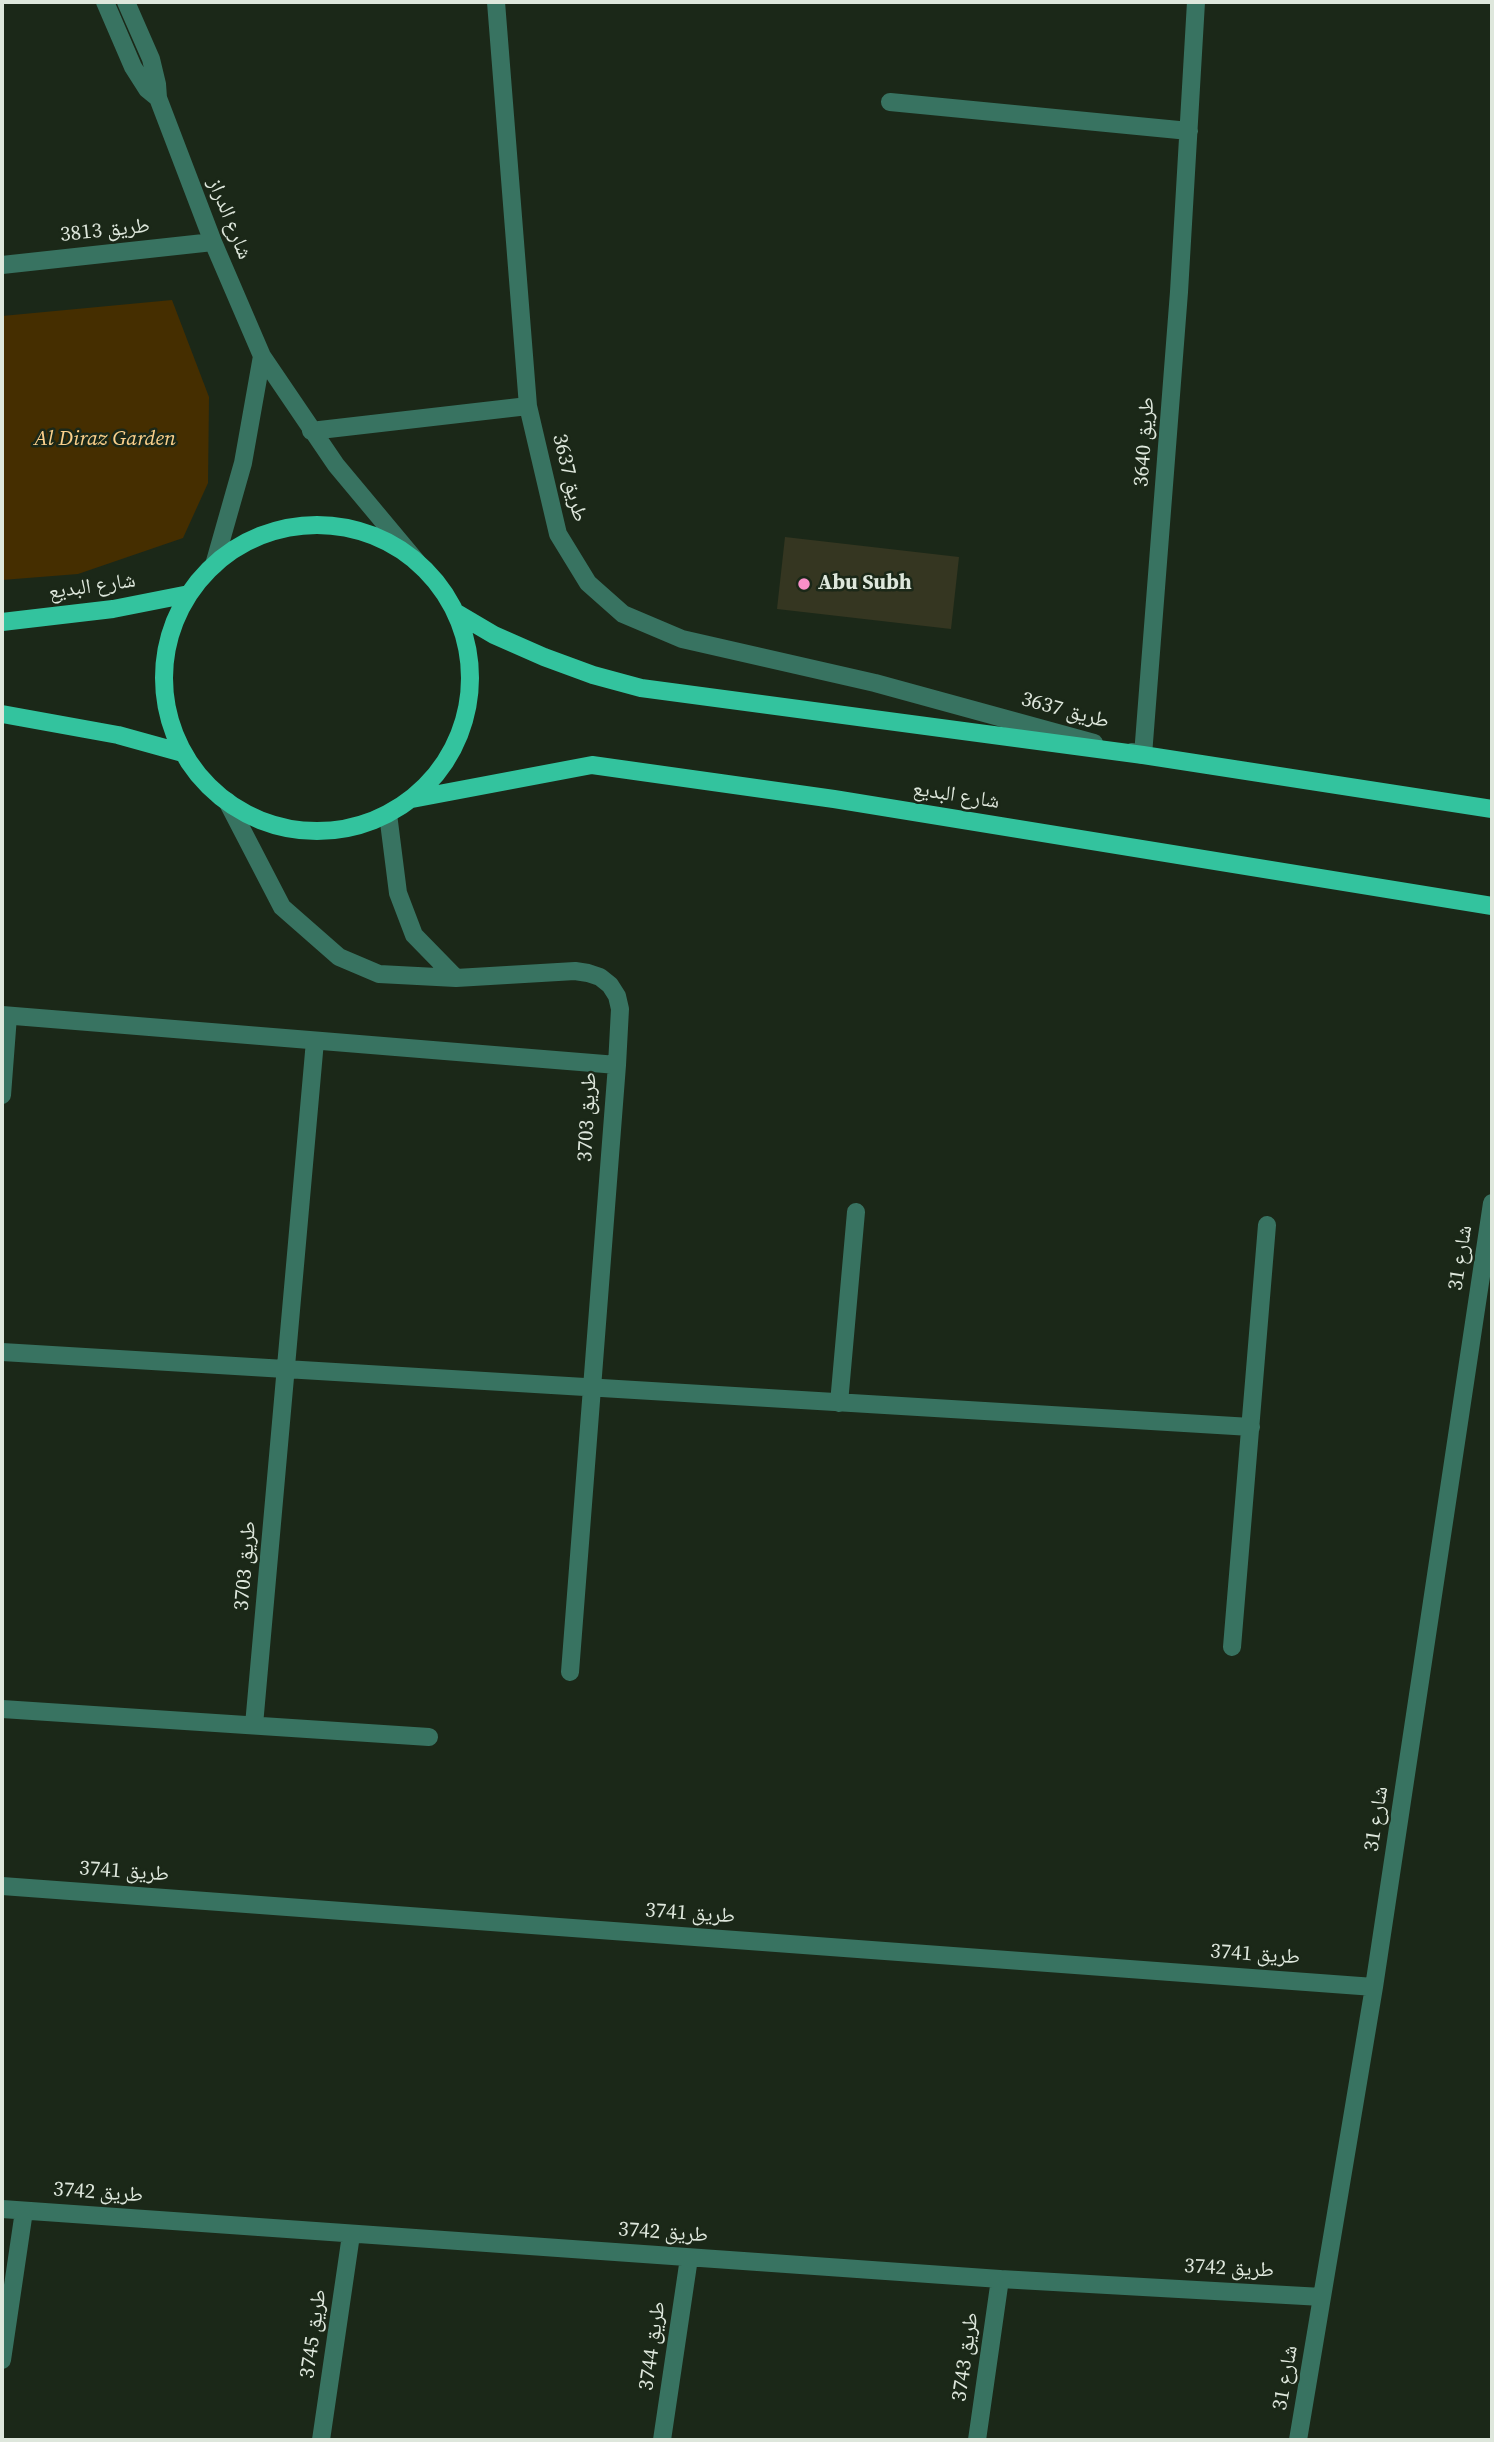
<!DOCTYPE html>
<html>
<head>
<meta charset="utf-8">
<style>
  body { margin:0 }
  #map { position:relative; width:1494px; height:2442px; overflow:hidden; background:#1b2818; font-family:"Source Serif 4",serif }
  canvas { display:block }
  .frame { position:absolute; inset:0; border:4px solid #dee7dc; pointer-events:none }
</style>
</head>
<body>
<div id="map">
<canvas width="1494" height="2442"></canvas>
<div class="frame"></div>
</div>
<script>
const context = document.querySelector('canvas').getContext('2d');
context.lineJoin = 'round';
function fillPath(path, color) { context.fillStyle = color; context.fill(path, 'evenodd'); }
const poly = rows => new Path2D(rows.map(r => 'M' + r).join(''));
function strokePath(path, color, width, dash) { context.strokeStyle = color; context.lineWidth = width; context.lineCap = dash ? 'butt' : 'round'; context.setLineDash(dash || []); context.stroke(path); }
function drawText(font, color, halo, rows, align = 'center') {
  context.font = font + ' "Source Serif 4","Noto Naskh Arabic",serif'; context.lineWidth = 5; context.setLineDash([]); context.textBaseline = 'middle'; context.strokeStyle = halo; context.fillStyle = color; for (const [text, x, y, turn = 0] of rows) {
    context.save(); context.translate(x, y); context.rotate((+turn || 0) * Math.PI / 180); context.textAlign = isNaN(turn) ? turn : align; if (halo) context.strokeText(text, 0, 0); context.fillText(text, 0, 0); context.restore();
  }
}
const green = poly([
  [172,300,209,397,208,483,183,538,78,574,2,580,2,316]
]);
const building = poly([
  [785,537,959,557,951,629,777,609]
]);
const minor = poly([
  [105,2,133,67,147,89,158,98],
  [126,2,151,59,157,84,158,98,213,242,262,356,336,465,417,562],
  [496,2,528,406,558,534,588,583,623,614,682,639,875,683,1094,743],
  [890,102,1189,131],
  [2,265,213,242],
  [311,431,528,406],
  [214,565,243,463,262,356],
  [1132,752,1143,755,1179,292,1196,2],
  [227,801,282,907,339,957,379,974,456,978,575,971,588,973,600,977,610,985,617,996,620,1009,617,1065,570,1672],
  [388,814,398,893,414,935,456,978],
  [2,1015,617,1065],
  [2,1095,8,1016],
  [2,1352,1251,1427],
  [839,1403,856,1212],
  [1232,1647,1267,1225],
  [2,1709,429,1737],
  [254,1725,315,1041],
  [2,1886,1374,1987],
  [2,2209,1000,2279,1322,2297],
  [2,2360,24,2211],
  [321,2440,351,2235],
  [662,2440,689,2258],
  [977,2440,1000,2279],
  [1298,2440,1374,1987,1492,1203]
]);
const major = poly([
  '164 678a153 153 0 1 1 306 0a153 153 0 1 1-306 0Z',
  [455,612,494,635,544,657,593,675,641,688,1143,755,1492,809],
  [2,622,113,609,189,594],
  [2,714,118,735,183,753],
  [412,799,592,765,834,799,1492,906]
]);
const markers = [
  [804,584,7,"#f98fc9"]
];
const streetNames = [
  ["شارع الدراز",229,219,68],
  ["طريق 3813",105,231,-6],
  ["طريق 3640",1145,442,-86],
  ["طريق 3637",569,478,76],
  ["شارع البديع",92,587,-8],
  ["طريق 3637",1065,711,15],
  ["شارع البديع",956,796,9],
  ["طريق 3703",588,1117,-87],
  ["شارع 31",1461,1258,-81],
  ["طريق 3703",246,1566,-85],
  ["شارع 31",1377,1819,-81],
  ["طريق 3741",124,1872,4],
  ["طريق 3741",690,1914,4],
  ["طريق 3741",1255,1955,4],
  ["طريق 3742",98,2193,4],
  ["طريق 3742",663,2233,4],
  ["طريق 3742",1229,2269,3],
  ["طريق 3745",314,2334,-82],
  ["طريق 3744",653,2346,-82],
  ["طريق 3743",966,2357,-82],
  ["شارع 31",1286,2378,-80]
];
const parkNames = [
  ["Al Diraz Garden",105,440]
];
const poiNames = [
  ["Abu Subh",818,584]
];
fillPath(green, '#452e00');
fillPath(building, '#353621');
strokePath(minor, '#387361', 18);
strokePath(major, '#33c39e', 18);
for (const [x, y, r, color] of markers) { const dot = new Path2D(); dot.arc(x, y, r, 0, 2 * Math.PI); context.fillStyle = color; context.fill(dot); strokePath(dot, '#1b2818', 2.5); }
drawText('21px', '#dee7dc', '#1b2818', streetNames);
drawText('italic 21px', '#fbd08b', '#1b2818', parkNames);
drawText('bold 21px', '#dee7dc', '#1b2818', poiNames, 'left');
</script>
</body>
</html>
